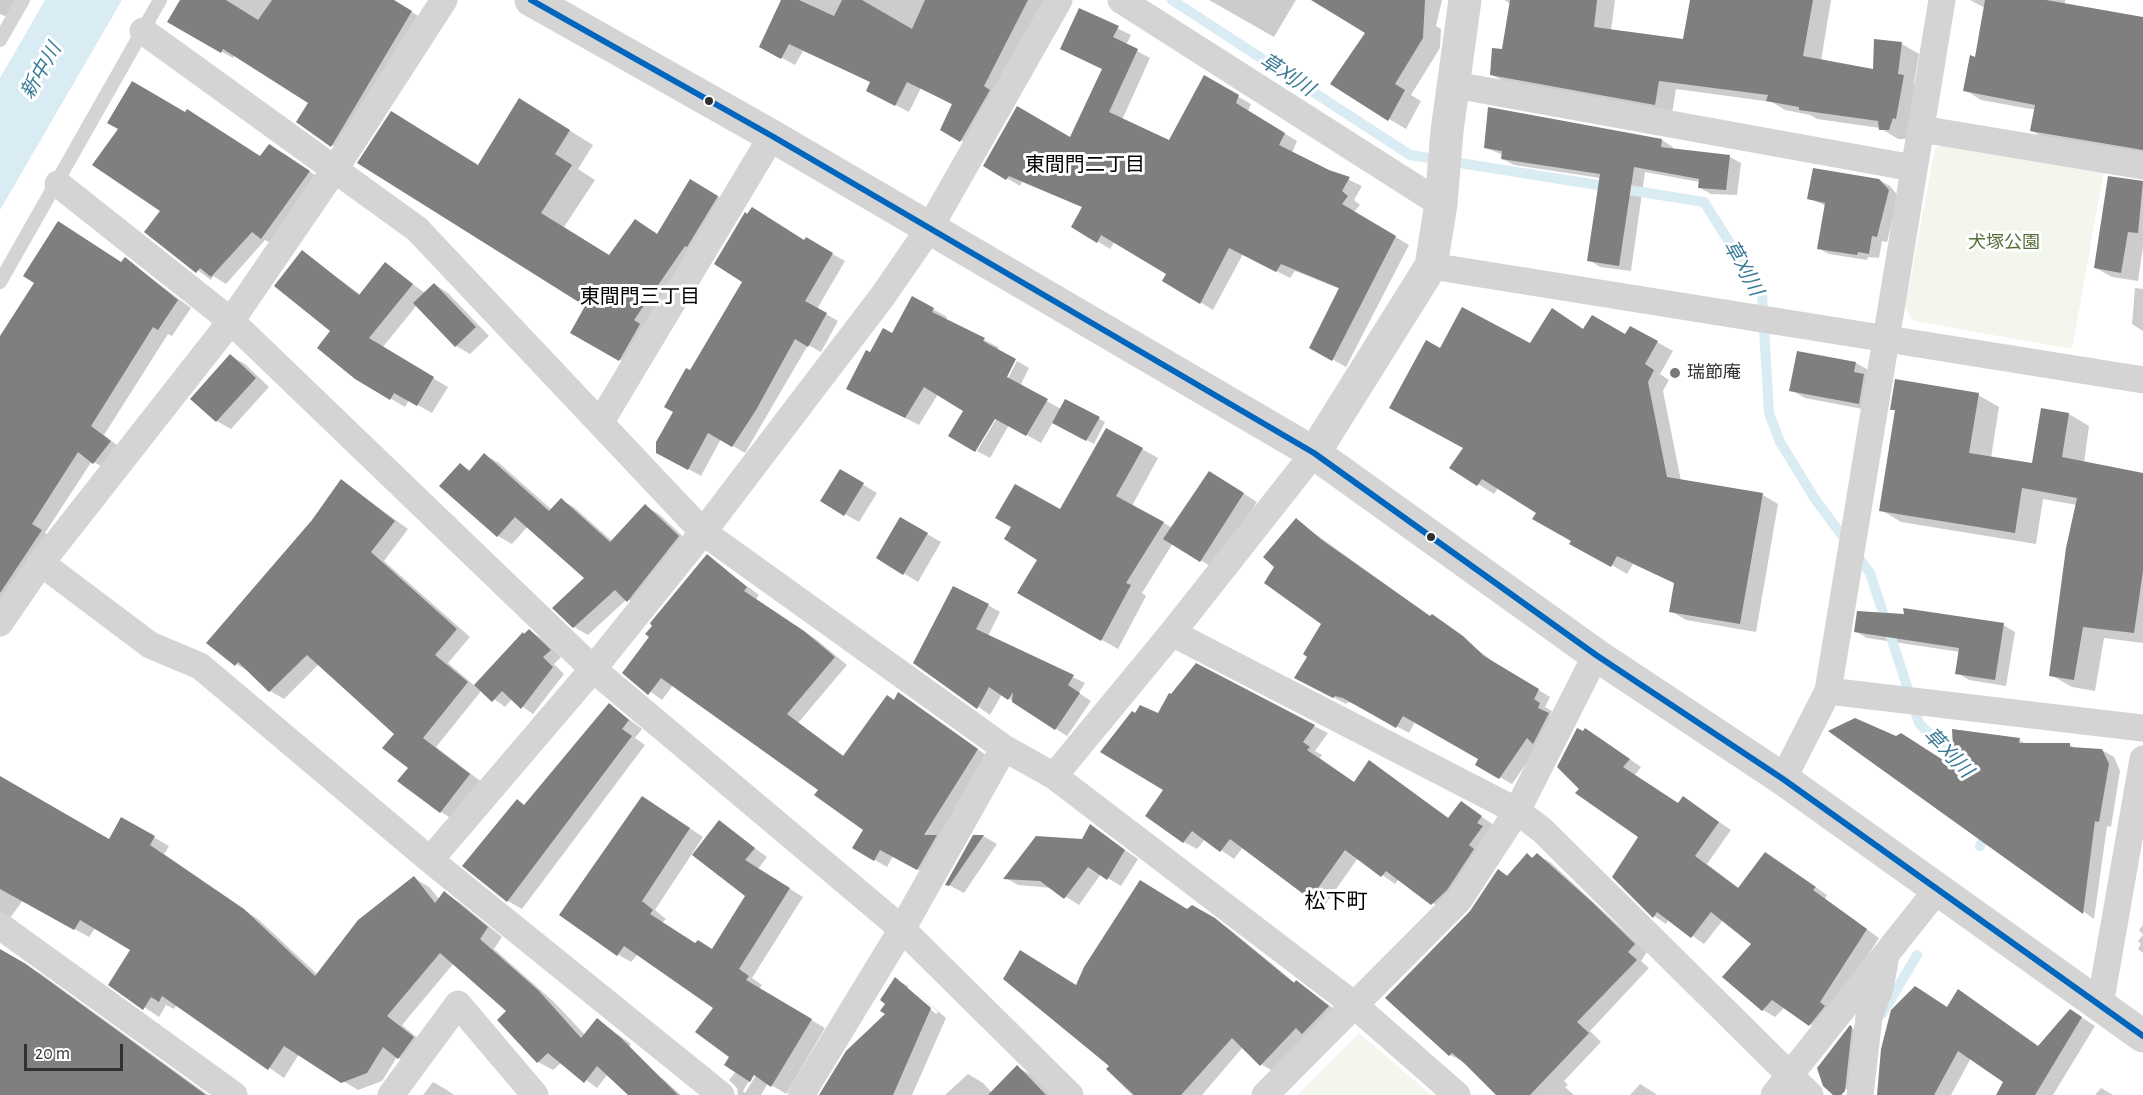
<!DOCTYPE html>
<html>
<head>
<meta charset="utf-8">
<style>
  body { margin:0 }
  #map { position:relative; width:2143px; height:1095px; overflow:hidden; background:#fff; font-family:"Alegreya Sans",sans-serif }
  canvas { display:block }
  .scale { position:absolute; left:24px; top:1044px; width:99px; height:27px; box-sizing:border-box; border:3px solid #303030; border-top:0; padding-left:8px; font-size:18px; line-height:21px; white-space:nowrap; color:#303030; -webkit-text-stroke:4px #fff; paint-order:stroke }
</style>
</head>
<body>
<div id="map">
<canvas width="2143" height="1095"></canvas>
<div class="scale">20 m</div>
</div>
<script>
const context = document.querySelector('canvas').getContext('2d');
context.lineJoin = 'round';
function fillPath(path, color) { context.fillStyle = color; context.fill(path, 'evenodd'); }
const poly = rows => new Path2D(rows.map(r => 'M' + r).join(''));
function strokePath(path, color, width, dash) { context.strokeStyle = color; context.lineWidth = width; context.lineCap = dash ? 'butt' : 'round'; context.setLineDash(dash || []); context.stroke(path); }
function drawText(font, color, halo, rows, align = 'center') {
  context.font = font + ' "Alegreya Sans","Noto Sans JP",sans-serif'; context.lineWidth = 6; context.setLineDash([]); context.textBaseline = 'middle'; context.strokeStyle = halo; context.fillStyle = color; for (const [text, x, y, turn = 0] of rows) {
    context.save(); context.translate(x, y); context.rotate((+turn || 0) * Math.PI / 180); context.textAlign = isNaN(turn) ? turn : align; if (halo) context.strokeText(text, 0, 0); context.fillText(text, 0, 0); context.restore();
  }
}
const green = poly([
  [1945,142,2104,170,2072,349,1914,321,1905,307,1935,148],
  [1359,1033,1431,1095,1297,1095]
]);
const water = poly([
  [45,0,122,0,0,210,0,78]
]);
const shadow = poly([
  [0,0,17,0,7,17,0,14],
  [182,0,393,0,423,19,343,152,332,145,310,103,235,55,233,58,169,21],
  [783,0,1045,0,975,148,942,130,953,105,921,88,909,112,882,98,872,82,803,51,795,65,775,54],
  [1209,0,1296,0,1274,37],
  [1314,0,1442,0,1436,26,1441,29,1440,48,1411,95,1421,101,1406,129,1389,119,1367,32],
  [1504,0,1615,0,1611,31,1684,41,1691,0,1831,0,1821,61,1875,70,1902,44,1919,54,1914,83,1921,86,1906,139,1898,139,1880,128,1817,119,1810,115,1785,110,1772,102,1676,89,1672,114,1509,84,1492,75,1504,51,1511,4],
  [1970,0,2065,0,2065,5,2143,19,2143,156,2048,140,2032,131,2036,110,1981,100,1965,90,1977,58,1985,8],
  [1080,10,1131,35,1126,45,1150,58,1122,120,1170,142,1204,77,1251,104,1248,111,1297,141,1292,153,1362,186,1354,200,1360,205,1354,212,1409,245,1346,367,1311,347,1340,289,1295,271,1290,278,1243,254,1213,310,1164,280,1168,274,1115,241,1110,249,1073,226,1084,208,1022,182,1020,186,985,165,1071,139,1104,70,1061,49],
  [543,114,593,145,578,169,595,180,564,227,610,256,635,221,658,234,714,194,741,210,643,373,572,332,587,306,479,166],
  [120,128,261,158,283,153,322,180,276,246,265,240,226,284,213,276,211,280,146,232,162,211],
  [1662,140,1673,147,1673,150,1730,157,1741,163,1737,195,1711,194,1700,188,1700,182,1645,172,1631,271,1600,267,1589,260,1600,178,1514,165,1502,159,1503,155,1486,148],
  [2109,178,2143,181,2143,247,2138,281,2112,277,2096,268],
  [1879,180,1890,186,1898,196,1887,242,1882,241,1879,258,1868,257,1867,260,1829,254,1818,248,1826,206,1809,198],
  [806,239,845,261,817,309,838,321,821,352,808,345,745,453,721,439,701,476,657,452,690,372],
  [302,252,361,295,385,264,425,293,434,284,448,293,489,336,470,354,456,346,417,305,382,348,448,387,432,413,409,400,405,407,356,378,332,331],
  [125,259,191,308,172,336,168,334,104,435,123,450,108,470,92,461,45,533,55,540,0,622,0,367],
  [2135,288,2143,289,2143,331,2132,324],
  [913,298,947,317,946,320,998,347,1002,383,1005,384,1017,361,1029,368,1020,386,1061,409,1066,401,1105,422,1094,444,1053,422,1041,443,1009,425,990,458,977,451,1000,413,965,411,938,394,919,425,862,396,871,354,893,335],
  [1552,310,1584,330,1657,342,1673,351,1660,374,1669,380,1663,391,1681,481,1763,495,1778,504,1756,632,1686,620,1671,611,1676,584,1633,564,1627,574,1534,519,1538,513,1498,488,1494,494,1451,467,1465,448,1441,350,1530,345],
  [1798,353,1856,363,1870,371,1873,411,1805,398,1791,390],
  [231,356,245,364,269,387,231,429,217,421],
  [1978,395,1999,407,1991,458,2034,465,2069,414,2089,426,2084,463,2143,474,2143,643,2104,638,2095,691,2072,687,2051,675,2077,505,2043,499,2036,544,1901,522,1881,510,1897,411,1892,409],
  [1142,449,1158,458,1132,506,1173,528,1224,481,1257,502,1215,569,1173,543,1142,593,1146,596,1118,649,1019,593,1039,559,1060,511],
  [485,455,499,463,552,510,561,500,575,508,612,541,645,506,659,514,692,545,642,608,627,599,588,635,574,627,554,608,586,578,528,526,512,544,498,536,460,464,471,471],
  [841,471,877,493,859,522,822,501],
  [342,481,408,529,384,561,470,637,448,663,475,686,529,631,541,638,561,657,554,664,564,674,533,714,512,699,505,707,482,690,436,747,483,783,454,820,441,812,410,768,396,733,319,664,284,699,270,691,250,672,236,664,314,521],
  [901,519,941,542,918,582,878,558],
  [1296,520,1431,617,1444,623,1496,664,1550,697,1545,707,1552,711,1550,716,1560,722,1539,745,1512,784,1477,764,1480,759,1415,722,1409,733,1357,705,1348,702,1346,704,1308,684,1309,656,1323,623,1276,566],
  [707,556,759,595,756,599,817,640,847,665,798,723,844,756,899,694,989,757,930,876,893,856,887,867,854,848,865,829,820,789,673,685,662,700,624,672],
  [988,605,1000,612,988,636,1085,683,1079,693,1091,701,1067,736,1002,694,990,715,915,663],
  [2003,625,2015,632,2006,686,1969,680,1957,673,1960,652,1867,638,1855,631],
  [610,705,642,729,635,738,645,745,522,909,508,901,525,806],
  [1158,715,1314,726,1328,733,1315,751,1322,755,1320,758,1355,783,1370,762,1450,819,1461,803,1494,825,1446,912,1399,879,1395,884,1358,858,1324,906,1243,847,1234,859,1205,839,1197,849,1184,842,1166,790],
  [1831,731,1955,769,2019,740,2028,745,2070,745,2077,749,2102,750,2114,757,2120,771,2111,827,2107,826,2094,919],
  [1598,737,1641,767,1635,775,1679,804,1696,806,1731,830,1707,864,1740,889,1778,861,1827,895,1825,899,1879,938,1832,1011,1822,1032,1785,1007,1775,1017,1763,1010,1725,977,1754,944,1723,920,1704,944,1669,919,1666,924,1654,916,1640,837,1581,789],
  [0,777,110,841,122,819,169,846,164,854,259,920,318,975,414,878,429,887,439,899,444,893,459,902,502,937,494,949,554,1002,585,1035,598,1020,631,1044,597,1088,562,1062,553,1070,538,1062,509,1011,454,963,402,1025,428,1047,414,1067,397,1057,382,1081,358,1090,299,1054,284,1078,177,1004,174,1009,166,1005,159,1017,110,984,132,950,96,927,89,937,23,900,0,932],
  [656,806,703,837,655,910,666,919,662,923,696,945,713,950,747,896,719,822,767,857,758,869,803,897,752,978,762,985,759,989,825,1028,786,1094,768,1083,761,1095,738,1095,737,1088,729,1080,736,1071,715,1008,638,954,631,962,617,954],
  [757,1068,759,1070,745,1093,743,1091],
  [1091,826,1138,859,1121,886,1101,874,1079,905,1052,888,1018,885,1006,878,1082,840],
  [974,836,983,836,997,844,964,893,947,884],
  [1528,855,1533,858,1537,855,1550,862,1647,952,1641,961,1649,968,1590,1031,1601,1042,1564,1081,1568,1085,1565,1087,1574,1095,1498,1095,1466,1063,1450,1055,1388,997,1471,912,1499,871,1509,876],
  [1192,907,1228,928,1295,983,1309,990,1341,1014,1274,1072,1261,1064,1243,1047,1202,1095,1132,1095,1107,1070,1111,1066,1077,987],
  [2143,925,2143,934,2139,930],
  [2143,935,2143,953,2138,949,2141,944,2138,941],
  [0,951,41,974,208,1095,0,1095],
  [895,979,908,986,908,990,936,1014,938,1012,908,986,946,1018,912,1095,821,1095,888,1014,887,1004],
  [1959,991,2039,1047,2070,1010,2095,1026,2053,1095,1997,1095,2006,1082,1971,1058,1951,1095,1880,1095],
  [1850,1027,1866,1036,1855,1095,1818,1070],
  [1017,1067,1033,1076,1052,1095,945,1095,968,1074,983,1083,992,1093],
  [650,1071,663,1079,681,1095,632,1095],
  [433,1082,447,1090,454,1095,423,1095],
  [1640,1084,1653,1092,1657,1095,1630,1095],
  [2101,1088,2113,1095,2095,1095]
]);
const stream = poly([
  [1172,0,1410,155,1704,202,1762,294,1769,413,1780,442,1815,499,1870,573,1919,723,1963,769],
  [1980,846,1988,830],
  [1882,1014,1917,955]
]);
const building = poly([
  [180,0,226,0,258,20,272,0,394,0,412,11,331,147,296,122,308,103,223,49,221,53,167,22],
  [781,0,799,0,834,16,842,0,862,0,912,29,925,0,1028,0,984,86,990,90,960,142,940,130,952,104,907,82,895,106,866,91,870,82,789,44,781,59,759,47],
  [1311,0,1425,0,1423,38,1395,84,1405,90,1388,121,1330,84,1365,33],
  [1510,0,1597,0,1594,27,1683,39,1690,0,1813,0,1803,56,1873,69,1874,39,1902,42,1898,74,1904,75,1896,119,1893,118,1889,130,1879,130,1878,121,1799,110,1799,107,1766,101,1768,95,1659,81,1655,105,1490,75,1492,48,1502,49],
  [1985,0,2046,0,2143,17,2143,150,2030,131,2035,105,1963,91,1970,55,1975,57],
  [1079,8,1119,26,1113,37,1138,49,1109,112,1169,140,1204,75,1239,95,1236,103,1285,133,1279,145,1329,170,1350,177,1342,191,1348,196,1342,204,1396,236,1332,361,1309,348,1339,288,1281,264,1276,272,1229,248,1200,304,1162,281,1166,274,1101,235,1097,243,1071,227,1082,207,1009,176,1006,180,983,166,1017,106,1070,137,1102,69,1060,49],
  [132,81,185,112,187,109,260,156,269,144,310,171,261,239,252,232,211,277,200,268,196,273,144,232,160,211,92,165,118,129,107,123],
  [519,98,570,130,555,154,572,165,541,213,609,255,635,219,657,234,690,179,718,196,687,247,685,246,634,320,640,324,619,361,570,333,585,306,357,163,391,111,478,165],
  [1488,107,1662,139,1661,147,1730,155,1726,190,1698,188,1699,179,1634,167,1619,266,1587,261,1600,174,1501,159,1502,151,1484,148],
  [1813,168,1879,179,1889,190,1877,237,1872,236,1869,254,1858,252,1857,255,1817,249,1825,203,1807,199],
  [2108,176,2143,181,2138,233,2128,232,2121,273,2094,268],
  [752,207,804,240,806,237,833,253,805,301,827,313,808,347,795,339,756,410,732,447,708,433,688,470,656,453,656,442,673,412,664,407,686,368,690,370,742,282,714,264,745,212,747,214],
  [58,221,121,262,125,257,178,300,158,330,153,327,91,426,111,441,93,464,78,452,32,524,42,530,0,593,0,336,34,283,23,276],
  [302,250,359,295,385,262,413,284,369,338,434,377,417,406,394,393,390,400,355,379,317,348,330,331,274,286],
  [434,283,476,327,455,347,413,303],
  [912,296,934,308,932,312,985,338,983,341,1016,359,1007,377,1048,399,1026,436,995,419,975,452,948,436,963,411,924,387,905,418,846,389,866,350,870,352,883,328,892,333],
  [1462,307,1530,343,1552,308,1583,329,1592,315,1625,334,1630,326,1658,341,1645,364,1654,370,1648,382,1667,477,1763,493,1740,624,1669,612,1674,583,1617,556,1611,567,1569,544,1571,541,1532,519,1536,513,1482,479,1477,486,1449,468,1463,448,1389,408,1426,340,1440,348],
  [1797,351,1856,362,1854,372,1864,374,1859,404,1789,391],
  [230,354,256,378,216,422,190,399],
  [1895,379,1979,393,1969,453,2032,463,2041,408,2069,413,2062,457,2143,473,2143,571,2134,633,2083,627,2074,680,2049,676,2066,548,2077,498,2022,488,2015,533,1879,511,1895,410,1890,410],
  [1065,399,1100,417,1086,441,1052,423],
  [1106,428,1143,448,1116,496,1164,522,1126,583,1131,585,1101,641,1017,593,1037,560,1004,539,1011,527,995,518,1015,484,1060,509],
  [484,453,549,511,561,498,610,542,645,504,679,536,627,602,615,590,573,628,552,608,584,578,515,517,497,537,439,486,460,463,469,471],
  [840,469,864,483,844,516,820,501],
  [1209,471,1244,493,1200,562,1163,539],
  [341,479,395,521,371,552,457,629,435,655,468,682,423,738,470,774,440,813,397,781,408,768,382,748,394,734,307,655,269,692,238,662,235,666,206,643,312,520],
  [900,517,928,533,903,575,876,558],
  [1296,518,1322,540,1430,616,1432,614,1463,636,1484,656,1539,689,1534,699,1540,703,1538,708,1549,713,1533,744,1527,738,1499,779,1475,765,1478,759,1403,716,1396,728,1343,698,1335,696,1333,698,1294,678,1307,657,1303,654,1321,624,1264,583,1274,567,1263,557],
  [707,554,747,587,744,591,804,631,835,657,787,714,843,756,887,695,894,700,898,692,978,749,924,835,937,835,917,870,880,850,874,861,852,848,863,830,814,795,818,790,661,678,648,695,622,673,649,637,645,634,652,626,650,623],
  [953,586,989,604,976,629,1074,675,1068,685,1080,693,1055,730,1012,702,1013,692,1008,700,989,687,977,709,913,663],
  [1903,608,2004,623,1995,680,1955,674,1959,648,1854,632,1857,611,1904,614],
  [529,629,551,650,543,657,553,667,521,709,502,691,492,702,474,685,523,632,524,634],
  [1196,663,1315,725,1303,742,1310,747,1307,750,1354,782,1369,760,1448,818,1461,801,1482,816,1477,823,1483,826,1469,845,1474,849,1447,890,1431,905,1386,871,1381,877,1345,850,1310,899,1230,839,1220,852,1192,831,1183,843,1145,816,1163,790,1100,752,1132,711,1135,713,1140,705,1158,713,1169,693,1171,694],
  [609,703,629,720,622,729,632,736,507,902,462,866,517,799,524,805],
  [1855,718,1896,736,1901,733,1954,767,1952,729,2020,738,2019,743,2070,743,2070,747,2102,749,2109,764,2099,822,2095,821,2083,914,1828,731],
  [1577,728,1583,731,1585,728,1630,759,1623,767,1678,803,1683,796,1719,822,1695,856,1738,888,1765,852,1816,887,1813,890,1867,929,1820,1002,1825,1006,1809,1026,1772,1000,1762,1011,1722,977,1751,944,1711,912,1691,938,1657,912,1653,918,1612,877,1638,837,1575,793,1579,789,1557,767],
  [0,776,109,839,121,817,155,836,150,845,244,909,315,976,358,920,414,876,435,903,444,891,488,927,480,939,539,991,581,1038,597,1018,621,1038,678,1095,628,1095,597,1066,584,1083,548,1053,537,1063,497,1020,506,1011,440,953,387,1016,414,1037,398,1059,383,1047,367,1073,341,1083,284,1046,268,1070,162,996,159,1002,151,997,143,1010,108,985,130,950,80,920,74,930,0,889],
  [642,796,690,828,642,901,653,910,650,914,695,943,698,940,712,949,745,896,692,855,719,820,755,848,745,860,790,888,739,969,749,976,746,980,812,1019,771,1087,754,1075,750,1082,724,1065,729,1057,695,1032,713,1008,624,946,617,956,559,915],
  [1090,824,1125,850,1107,880,1088,867,1064,899,1040,881,1003,879,1036,836,1082,839],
  [973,835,984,835,949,886,945,885],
  [1527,853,1532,858,1537,853,1592,902,1635,944,1628,952,1637,960,1577,1022,1589,1033,1530,1095,1496,1095,1465,1064,1452,1053,1449,1056,1385,998,1470,911,1498,869,1507,876],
  [1140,880,1187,909,1192,905,1215,918,1294,983,1296,980,1329,1006,1302,1034,1296,1028,1260,1066,1232,1038,1181,1095,1134,1095,1106,1069,1109,1066,1003,979,1020,950,1076,985,1084,967],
  [0,949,26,964,206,1095,0,1095],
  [895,977,931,1008,893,1095,819,1095,846,1051,885,1014,880,1011,885,1004,880,1000],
  [1915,986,1947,1007,1958,989,2038,1046,2070,1009,2082,1017,2035,1095,1996,1095,2003,1082,1958,1051,1934,1095,1877,1095,1881,1049,1891,1010],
  [1850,1025,1852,1027,1845,1091,1841,1095,1833,1095,1823,1086,1817,1068],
  [1017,1065,1026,1074,1046,1095,988,1095]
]);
const service = poly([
  [0,40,23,0],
  [0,282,160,0]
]);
const minor = poly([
  [1121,0,1441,204],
  [143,31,417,229,703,532,1004,748,1054,776,1353,1004,1457,1095],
  [1455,85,1913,168],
  [1921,129,2143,166],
  [58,184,231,321,593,669,902,929,1070,1095],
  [1431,266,2143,380],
  [600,423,772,136],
  [41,563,150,645,200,666,430,860,721,1095],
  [0,623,41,563,231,321,335,169,444,0],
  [1172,633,1517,811,1542,830,1810,1095],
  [1828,691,2143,728],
  [1054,776,1172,633,1314,453],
  [1783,779,1828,691,1942,0],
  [430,860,593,669,703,532,882,297,929,229,1059,0],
  [0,926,234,1095],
  [2100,1005,2143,759],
  [391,1095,458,1004,535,1095],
  [801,1095,902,929,1004,748],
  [1265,1095,1459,900,1517,811,1596,655],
  [1774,1095,1937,890],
  [1860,1095,1869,1017,1880,988,1885,961]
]);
const tertiary = poly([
  [531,0,772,136,1314,453,1596,655,1783,779,2143,1036],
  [1314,453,1431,266,1441,204,1447,131,1465,0]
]);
const bus1 = poly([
  [531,0,772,136,1314,453,1596,655,1783,779,2143,1036]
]);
const markers = [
  [709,101,5,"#303030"],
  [1675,373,6,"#787878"],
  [1431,537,5,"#303030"]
];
const parkNames = [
  ["犬塚公園",2004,243]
];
const poiNames = [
  ["瑞節庵",1687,373]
];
const waterNames = [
  ["新中川",41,71,-60],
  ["草刈川",1287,75,33],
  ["草刈川",1743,268,61],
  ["草刈川",1948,753,46]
];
const neighbourhoodNames = [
  ["東間門二丁目",1085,165],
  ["東間門三丁目",640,297]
];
const quarterNames = [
  ["松下町",1336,902]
];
fillPath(green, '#f2f6ec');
fillPath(water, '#d9ebf3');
fillPath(shadow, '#0003');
strokePath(stream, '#d9ebf3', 10);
fillPath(building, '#7f7f7f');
strokePath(service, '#d4d4d4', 14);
strokePath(minor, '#d4d4d4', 27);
strokePath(tertiary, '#d4d4d4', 33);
strokePath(bus1, '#0065bd', 6);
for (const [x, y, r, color] of markers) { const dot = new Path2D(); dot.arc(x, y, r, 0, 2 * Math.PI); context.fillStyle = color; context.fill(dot); strokePath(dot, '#fff', 2); }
drawText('18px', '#576f3a', '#fff', parkNames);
drawText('18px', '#303030', '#fff', poiNames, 'left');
drawText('italic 20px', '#397a97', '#fff', waterNames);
drawText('20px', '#000', '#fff', neighbourhoodNames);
drawText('21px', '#000', '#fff', quarterNames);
</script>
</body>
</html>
